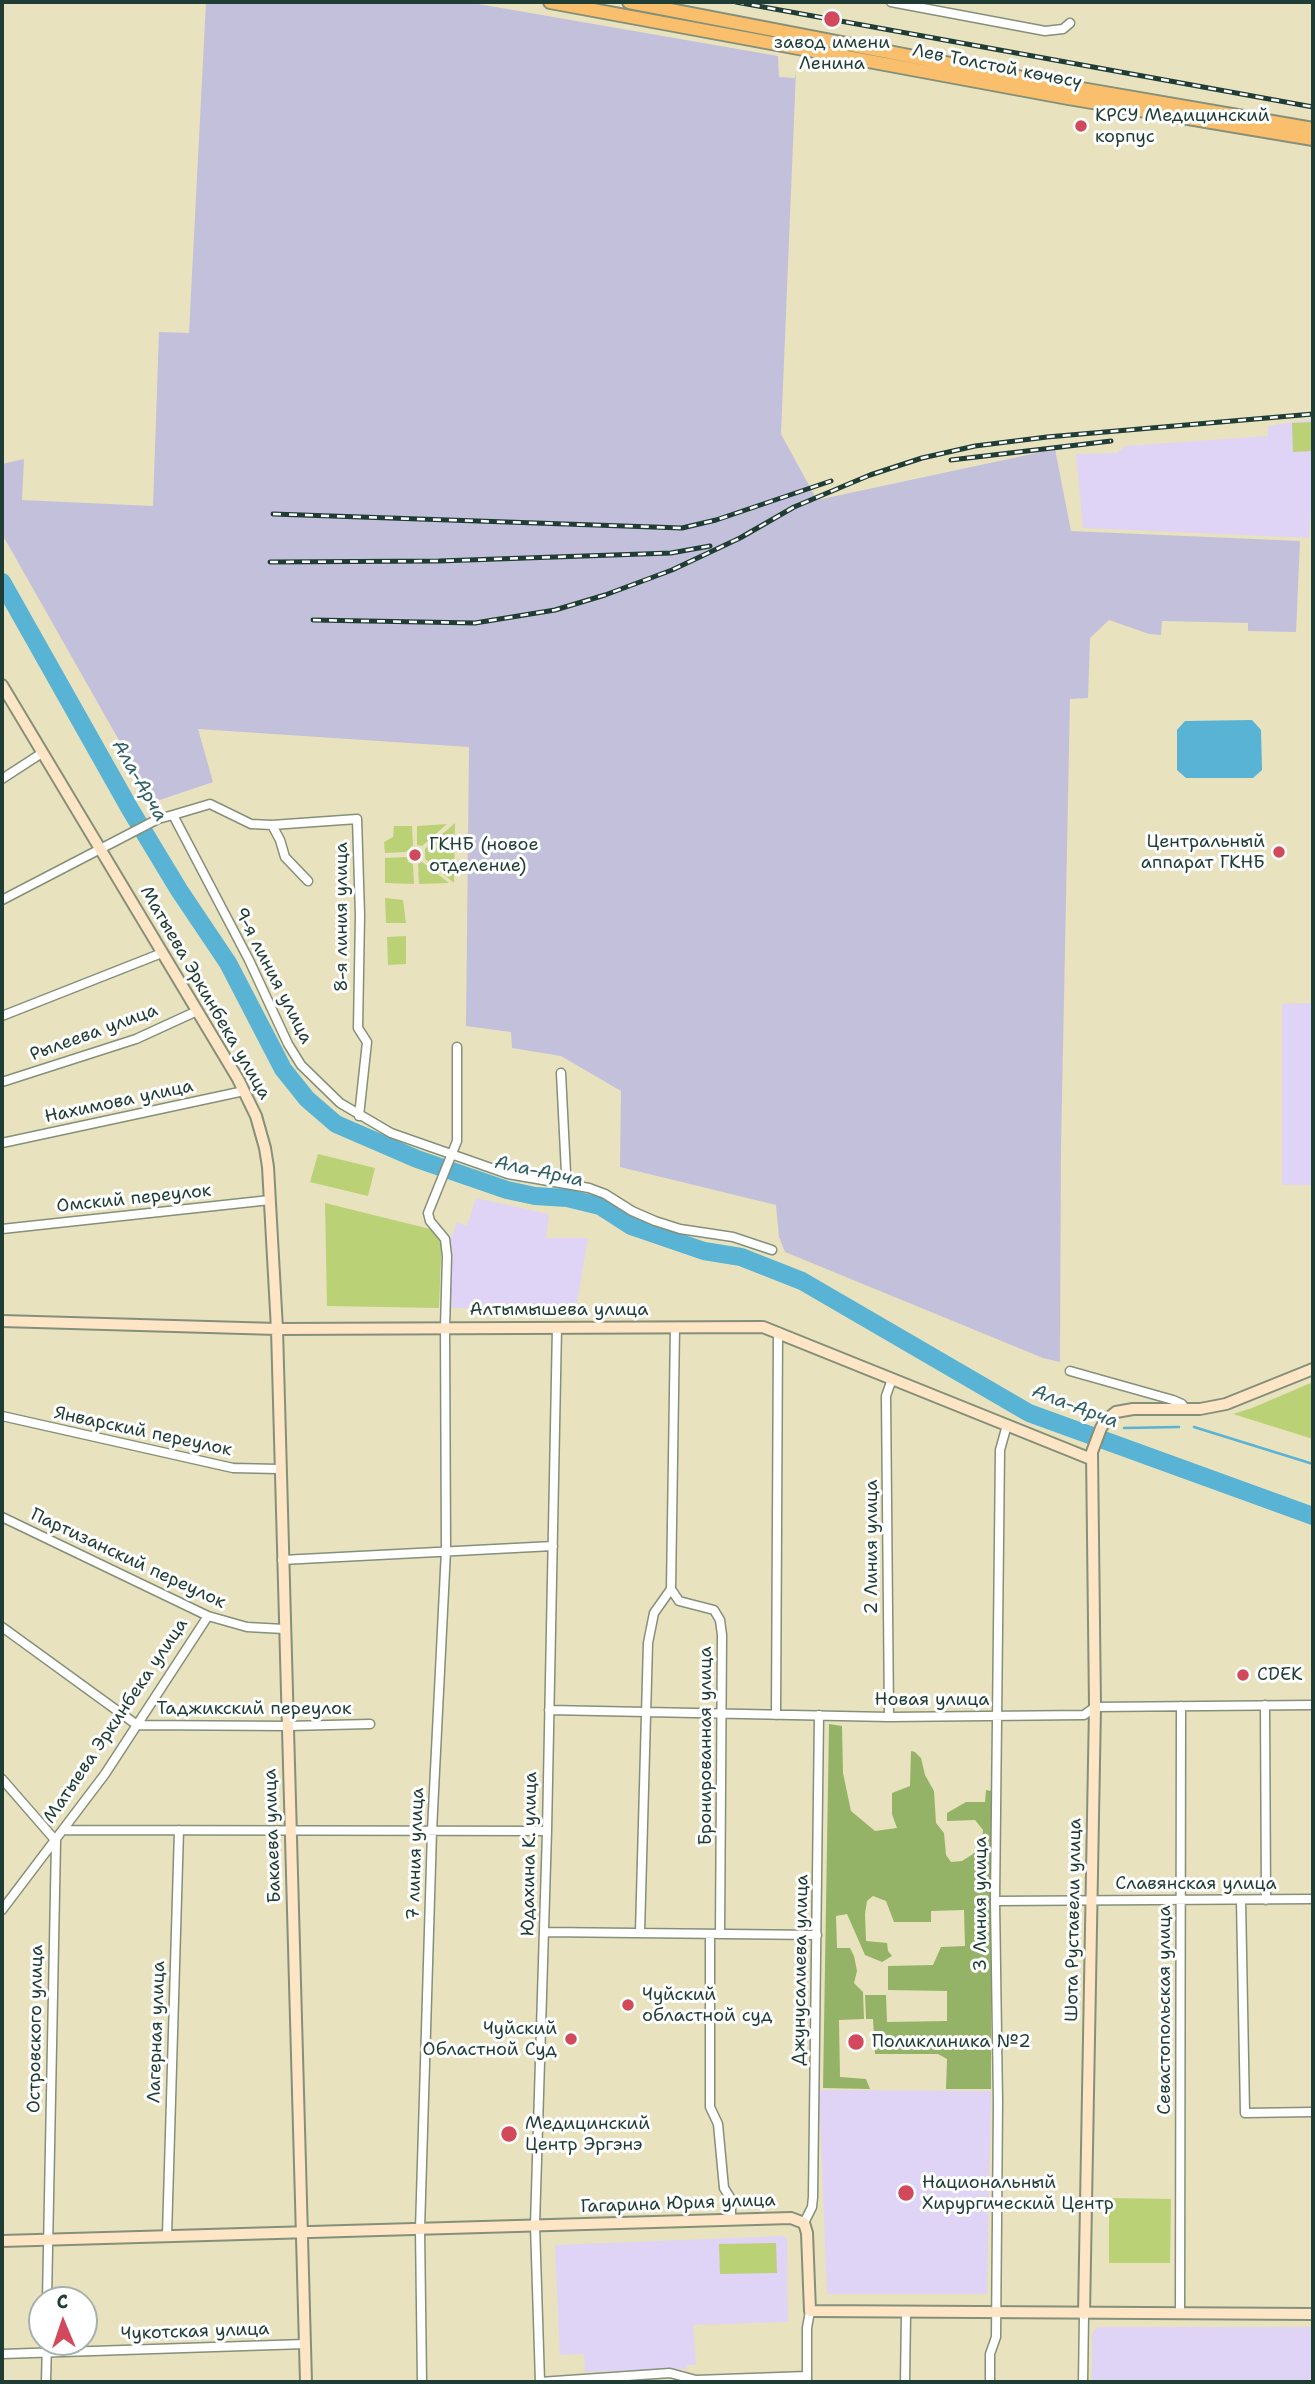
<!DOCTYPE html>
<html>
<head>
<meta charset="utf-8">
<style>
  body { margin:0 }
  #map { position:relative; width:1315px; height:2384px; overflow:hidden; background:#e9e2be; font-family:"Shantell Sans",sans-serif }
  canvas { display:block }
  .frame { position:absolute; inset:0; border:4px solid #1f3d34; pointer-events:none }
  .north { position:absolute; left:28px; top:2286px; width:70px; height:70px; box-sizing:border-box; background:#fff; border:2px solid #a5b1ae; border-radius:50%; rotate:358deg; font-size:19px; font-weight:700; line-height:28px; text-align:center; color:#1f3d34 }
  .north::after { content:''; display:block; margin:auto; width:24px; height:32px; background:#d1495b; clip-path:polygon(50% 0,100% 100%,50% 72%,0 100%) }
</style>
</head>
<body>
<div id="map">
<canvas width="1315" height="2384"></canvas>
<div class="frame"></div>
<div class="north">С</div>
</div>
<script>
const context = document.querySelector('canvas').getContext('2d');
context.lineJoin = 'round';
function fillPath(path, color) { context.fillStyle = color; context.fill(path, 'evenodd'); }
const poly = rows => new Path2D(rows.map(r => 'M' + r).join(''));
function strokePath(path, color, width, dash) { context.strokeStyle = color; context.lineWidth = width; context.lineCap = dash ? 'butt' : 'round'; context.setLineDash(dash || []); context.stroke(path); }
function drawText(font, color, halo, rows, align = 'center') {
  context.font = font + ' "Shantell Sans",sans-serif'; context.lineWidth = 6; context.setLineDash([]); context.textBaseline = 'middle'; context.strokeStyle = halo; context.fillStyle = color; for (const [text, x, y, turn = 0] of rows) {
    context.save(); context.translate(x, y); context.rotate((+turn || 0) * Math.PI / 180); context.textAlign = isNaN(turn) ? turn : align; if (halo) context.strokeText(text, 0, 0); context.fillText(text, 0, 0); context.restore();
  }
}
const built = poly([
  [1313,419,1313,507,1311,507,1309,538,1083,528,1076,454,1117,453,1125,446,1268,436,1268,426],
  [1313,1003,1313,1185,1282,1185,1282,1004],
  [476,1198,549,1214,546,1238,588,1238,576,1308,450,1308,450,1240,457,1222,467,1226],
  [819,2090,991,2091,987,2294,827,2294],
  [784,2236,787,2239,788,2322,693,2325,696,2365,687,2365,687,2369,585,2372,584,2354,560,2355,555,2245],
  [1098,2327,1313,2327,1313,2382,1092,2382,1092,2333]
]);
const industrial = poly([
  [206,2,467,2,778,56,779,77,795,78,796,71,781,434,817,500,1055,449,1071,531,1300,541,1296,632,1248,631,1248,623,1162,621,1161,635,1149,634,1109,620,1090,638,1088,698,1070,699,1061,1148,1060,1362,1043,1358,785,1252,779,1237,776,1205,620,1167,621,1091,561,1056,512,1048,511,1032,466,1026,469,747,198,729,213,782,154,802,2,534,2,464,24,459,22,500,153,506,159,332,189,333]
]);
const green = poly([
  [1313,422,1313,451,1293,452,1292,423],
  [455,823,454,883,425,859,425,849],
  [447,824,422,846,417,845,417,826],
  [394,826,412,826,413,845,406,852,385,853,384,842,393,837],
  [407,857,408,862,413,864,414,884,385,883,385,858],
  [422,862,449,883,419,884,418,864],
  [385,898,403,900,406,923,386,923],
  [406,936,406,964,388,965,387,937],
  [318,1154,375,1168,368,1196,310,1182],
  [325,1203,442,1232,439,1308,327,1306],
  [1313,1382,1313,1439,1233,1414,1252,1408],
  [1109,2198,1171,2199,1170,2263,1109,2263],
  [776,2243,777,2273,720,2274,719,2244]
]);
const forest = poly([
  [829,1724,842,1726,843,1773,851,1811,875,1831,897,1828,892,1814,892,1793,910,1786,911,1751,915,1752,921,1758,925,1775,934,1791,936,1823,944,1833,946,1855,951,1862,962,1861,973,1854,982,1842,983,1830,975,1820,947,1821,947,1813,966,1802,985,1802,986,1790,991,1791,991,2089,946,2089,947,2059,938,2054,875,2054,873,2019,866,2019,865,1995,886,1995,887,2022,947,2021,947,1991,888,1990,888,1966,933,1965,941,1947,965,1946,964,1910,931,1911,931,1922,894,1922,886,1901,873,1896,867,1901,865,1914,866,1941,887,1943,888,1951,892,1956,882,1962,865,1955,847,1914,836,1916,837,1948,850,1948,854,1956,857,1971,854,1983,863,1992,864,2019,839,2020,840,2077,866,2079,870,2089,823,2088]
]);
const water = poly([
  [1252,720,1261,730,1262,770,1253,778,1186,778,1177,770,1177,730,1185,721]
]);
const stream = poly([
  [1194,1427,1313,1464],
  [1124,1428,1179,1427]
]);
const river = poly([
  [2,582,130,809,179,890,228,963,283,1069,307,1099,336,1124,417,1159,507,1190,535,1196,567,1198,600,1206,631,1226,704,1251,741,1257,802,1281,1029,1413,1313,1516]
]);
const street = poly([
  [891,2,1045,31,1063,29,1070,23],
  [2,779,42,753],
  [173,815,210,804,251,824,272,825,357,819,360,915,358,1028,367,1042,359,1116],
  [272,825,280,840,285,857,308,881],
  [2,900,158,819,173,815,249,960,288,1044,301,1065,340,1103,391,1133,508,1174,589,1188,605,1194,632,1211,655,1221,680,1229,733,1237,772,1250],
  [2,1016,162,953],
  [561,1073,566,1173,563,1183],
  [2,1082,136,1039,197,1011],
  [2,1143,244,1091],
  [2,1229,270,1200],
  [675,1327,671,1589,679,1601,714,1610,720,1620,722,1635,720,1934],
  [1070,1371,1173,1400,1182,1404,1186,1409],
  [2,1416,233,1468,279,1469],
  [2,1517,208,1616,247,1627,284,1629],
  [282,1560,553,1546],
  [2,1627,137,1725,288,1726,370,1724],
  [1265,1705,1266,1900],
  [549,1710,889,1717,1084,1715,1095,1707,1313,1705],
  [776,1715,778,1332],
  [889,1717,886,1396,892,1379],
  [2,1779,56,1841,47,2300],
  [64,1830,547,1831],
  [1241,1900,1245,2113,1313,2112],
  [995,1901,1313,1899],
  [2,1910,105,1774,208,1616],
  [544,1932,817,1935],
  [640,1932,648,1643,654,1613,671,1589],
  [710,1934,710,2107,718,2124,724,2188,731,2199,731,2220],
  [804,2223,812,2207,813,2197,819,1715],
  [167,2235,179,1830],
  [1180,2314,1181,1706],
  [2,2354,305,2344],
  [46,2382,47,2342],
  [422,2382,420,2229,432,1831,446,1550,445,1328,447,1256,445,1239,430,1221,428,1213,457,1141,457,1047],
  [540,2382,535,2225,547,1831,557,1327],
  [540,2382,670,2373,696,2380,807,2376],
  [807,2382,807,2328,810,2311],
  [905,2382,906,2313],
  [990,2382,990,2354,996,2337,998,2102,995,1901,1000,1450,1007,1425],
  [1083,2382,1084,2314]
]);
const secondary = poly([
  [2,685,238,1079,256,1116,265,1148,268,1167,277,1329,306,2382],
  [2,1321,277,1329,763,1327,1091,1459],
  [2,2241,791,2218,804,2223,807,2233,810,2311,1313,2314],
  [1084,2314,1095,1707,1092,1452,1101,1428,1106,1420,1116,1412,1133,1409,1200,1409,1226,1404,1313,1369]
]);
const primary = poly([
  [550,2,1068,98,1313,139],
  [629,2,1070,87,1313,129]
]);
const rail = poly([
  [736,2,1313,107],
  [951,460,1111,441],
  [273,514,682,528,716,520,831,481],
  [270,562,439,561,671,553,710,546],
  [313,620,475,623,555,610,605,595,672,570,740,538,794,507,870,475,922,458,975,446,1047,437,1313,414]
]);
const markers = [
  [832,19,9,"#d1495b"],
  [1081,126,7,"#d1495b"],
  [1279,852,7,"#d1495b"],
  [415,855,7,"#d1495b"],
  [1243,1675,7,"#d1495b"],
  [628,2005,7,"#d1495b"],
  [571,2039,7,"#d1495b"],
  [856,2042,9,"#d1495b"],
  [509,2134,9,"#d1495b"],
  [906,2193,9,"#d1495b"]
];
const poiNames = [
  ["завод имени",832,43,"center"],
  ["Ленина",832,64,"center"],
  ["КРСУ Медицинский",1095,116],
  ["корпус",1095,137],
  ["Центральный",1265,842,"right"],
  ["аппарат ГКНБ",1265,863,"right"],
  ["ГКНБ (новое",429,845],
  ["отделение)",429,866],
  ["CDEK",1257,1675],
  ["Чуйский",642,1995],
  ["областной суд",642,2016],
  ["Чуйский",557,2029,"right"],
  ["Областной Суд",557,2050,"right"],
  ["Поликлиника №2",872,2042],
  ["Медицинский",525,2124],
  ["Центр Эргэнэ",525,2145],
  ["Национальный",922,2183],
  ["Хирургический Центр",922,2204]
];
const streetNames = [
  ["Лев Толстой көчөсү",997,67,11],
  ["8-я линия улица",342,917,-90],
  ["9-я линия улица",273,976,63],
  ["Матыева Эркинбека улица",205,993,60],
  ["Рылеева улица",94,1033,-20],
  ["Нахимова улица",119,1102,-12],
  ["Омский переулок",134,1199,-6],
  ["Алтымышева улица",559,1310],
  ["Январский переулок",143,1432,12],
  ["2 Линия улица",872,1547,-90],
  ["Партизанский переулок",128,1559,25],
  ["Новая улица",932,1700],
  ["Таджикский переулок",254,1709],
  ["Матыева Эркинбека улица",116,1721,-56],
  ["Бронированная улица",706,1746,-90],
  ["Бакаева улица",273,1836,-92],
  ["7 линия улица",416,1854,-88],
  ["Юдахина К. улица",530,1854,-89],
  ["Славянская улица",1196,1884],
  ["3 Линия улица",981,1904,-90],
  ["Шота Руставели улица",1074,1920,-89],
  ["Джунусалиева улица",801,1970,-89],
  ["Севастопольская улица",1165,2010,-90],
  ["Островского улица",36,2029,-89],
  ["Лагерная улица",157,2032,-88],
  ["Гагарина Юрия улица",678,2204,-2],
  ["Чукотская улица",195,2332,-2]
];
const waterNames = [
  ["Ала-Арча",139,781,60],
  ["Ала-Арча",539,1172,12],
  ["Ала-Арча",1075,1407,21]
];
fillPath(built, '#dfd4f5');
fillPath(industrial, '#c3c0db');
fillPath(green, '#bbd175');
fillPath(forest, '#94b366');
fillPath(water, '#58b3d5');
strokePath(stream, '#58b3d5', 2.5);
strokePath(river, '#58b3d5', 18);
strokePath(street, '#849079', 11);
strokePath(secondary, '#849079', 14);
strokePath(primary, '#849079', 16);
strokePath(street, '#fff', 8);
strokePath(secondary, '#fde5c5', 10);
strokePath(primary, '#f9bf6d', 12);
strokePath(rail, '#1f3d34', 5);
strokePath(rail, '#fff', 2.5, [8]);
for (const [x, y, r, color] of markers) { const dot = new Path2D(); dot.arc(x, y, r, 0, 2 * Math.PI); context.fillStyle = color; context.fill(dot); strokePath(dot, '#fff', 2.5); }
drawText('18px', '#1f3d34', '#fff', poiNames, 'left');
drawText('18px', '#1f3d34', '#fff', streetNames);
drawText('italic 19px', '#306064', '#fff', waterNames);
</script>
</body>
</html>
